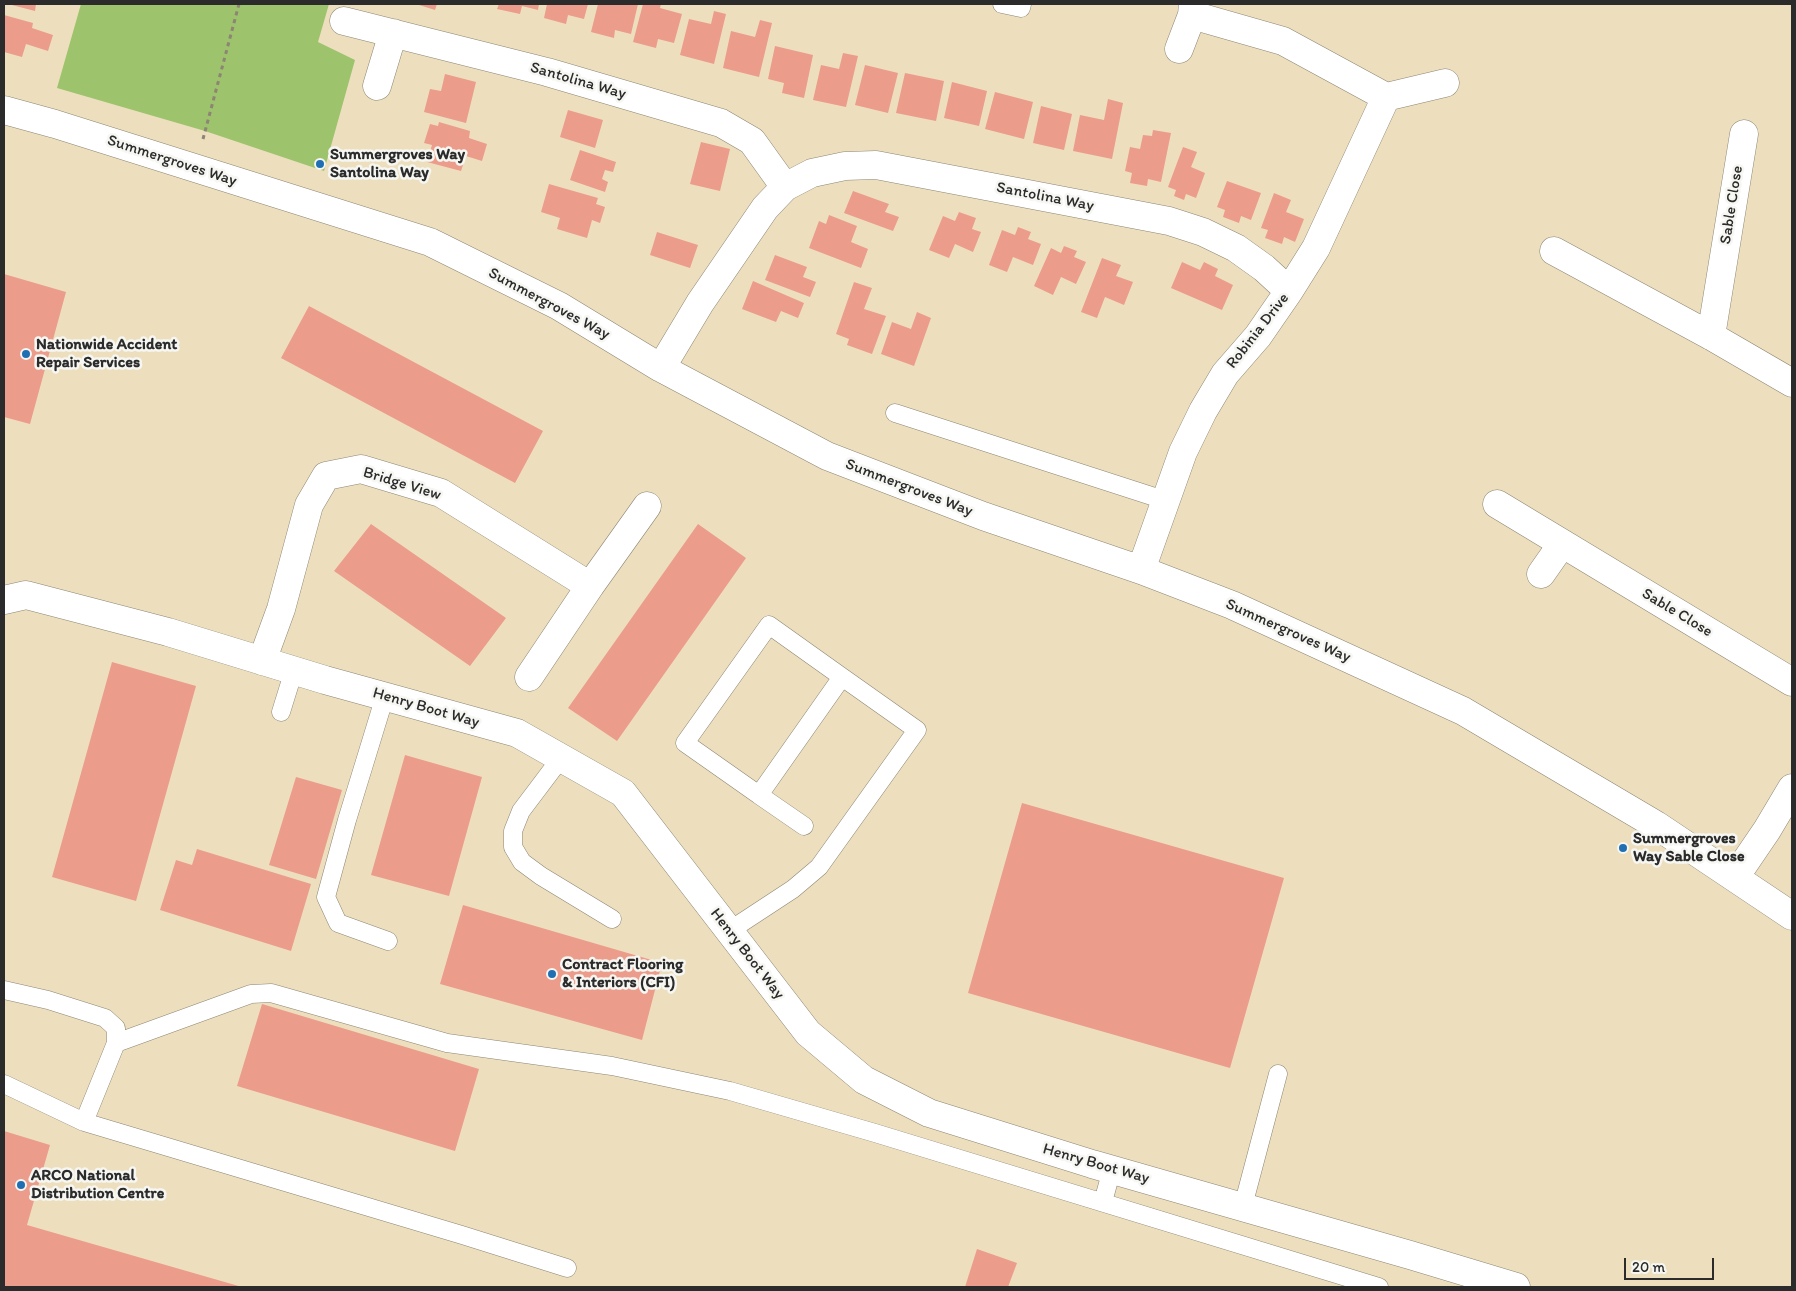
<!DOCTYPE html>
<html>
<head>
<meta charset="utf-8">
<style>
  body { margin:0 }
  #map { position:relative; width:1796px; height:1291px; overflow:hidden; background:#eddfbd; font-family:Itim,sans-serif }
  canvas { display:block }
  .frame { position:absolute; inset:0; border:5px solid #2b2b2b; pointer-events:none }
  .scale { position:absolute; left:1624px; top:1258px; width:90px; height:22px; box-sizing:border-box; border:2px solid #2b2b2b; border-top:0; padding-left:6px; font-size:15px; line-height:18px; white-space:nowrap; color:#2b2b2b; -webkit-text-stroke:4px #f6f6f2; paint-order:stroke }
</style>
</head>
<body>
<div id="map">
<canvas width="1796" height="1291"></canvas>
<div class="frame"></div>
<div class="scale">20 m</div>
</div>
<script>
const context = document.querySelector('canvas').getContext('2d');
context.lineJoin = 'round';
function fillPath(path, color) { context.fillStyle = color; context.fill(path, 'evenodd'); }
const poly = rows => new Path2D(rows.map(r => 'M' + r).join(''));
function strokePath(path, color, width, dash) { context.strokeStyle = color; context.lineWidth = width; context.lineCap = dash ? 'butt' : 'round'; context.setLineDash(dash || []); context.stroke(path); }
function drawText(font, color, halo, rows, align = 'center') {
  context.font = font + ' Itim,sans-serif'; context.lineWidth = 5; context.setLineDash([]); context.textBaseline = 'middle'; context.strokeStyle = halo; context.fillStyle = color; for (const [text, x, y, turn = 0] of rows) {
    context.save(); context.translate(x, y); context.rotate((+turn || 0) * Math.PI / 180); context.textAlign = isNaN(turn) ? turn : align; if (halo) context.strokeText(text, 0, 0); context.fillText(text, 0, 0); context.restore();
  }
}
const green = poly([
  [81,4,329,4,318,42,355,60,324,171,205,131,57,88]
]);
const building = poly([
  [8,4,36,4,35,11],
  [416,4,437,4,435,10],
  [499,4,539,4,538,10,522,6,520,14,497,9],
  [547,4,588,4,584,19,568,15,566,24,544,18],
  [598,4,638,4,631,34,615,30,614,38,591,32],
  [643,4,661,4,660,8,682,14,674,43,658,39,656,48,633,42],
  [714,11,726,14,714,64,680,55,689,19,711,24],
  [4,15,33,23,32,28,53,35,48,51,26,44,22,57,4,52],
  [760,20,772,23,759,77,723,68,731,31,755,37],
  [775,46,813,55,804,98,782,93,784,83,768,79],
  [843,53,858,56,846,107,813,100,821,65,839,69],
  [865,65,898,73,888,113,855,105],
  [905,73,944,81,936,121,896,113],
  [445,74,476,82,466,123,424,112,430,89,441,91],
  [952,82,987,91,979,126,944,118],
  [995,92,1033,102,1024,139,985,129],
  [1108,99,1123,103,1112,159,1073,151,1080,115,1104,120],
  [1041,106,1072,114,1064,150,1033,143],
  [568,110,603,120,595,148,560,137],
  [439,122,470,131,469,138,487,144,482,161,466,156,461,171,427,162,432,145,424,143,430,124,438,126],
  [1153,130,1171,133,1161,182,1148,179,1147,186,1130,183,1132,173,1125,171,1130,147,1140,149,1143,135,1152,136],
  [701,142,730,149,720,191,690,184],
  [1183,147,1197,152,1191,167,1205,173,1196,198,1186,194,1184,200,1174,196,1176,190,1168,187],
  [580,150,616,162,613,172,605,170,602,179,608,182,605,192,570,180],
  [1227,181,1261,193,1251,220,1241,216,1239,223,1223,217,1225,210,1217,207],
  [549,184,598,198,596,204,605,207,600,223,592,220,587,238,557,229,560,218,541,212],
  [853,191,889,204,885,212,899,217,893,231,844,213],
  [1274,193,1291,200,1286,212,1304,219,1295,242,1284,237,1282,244,1265,238,1268,230,1261,228],
  [959,212,976,218,972,229,981,232,973,252,955,244,949,258,929,250,943,216,955,221],
  [829,215,857,226,851,242,868,249,861,268,809,248,819,221,826,224],
  [1018,227,1031,232,1028,239,1041,244,1033,265,1013,257,1007,272,989,265,1002,230,1015,235],
  [657,232,698,245,690,268,650,255],
  [1064,246,1077,251,1074,257,1086,262,1076,284,1061,277,1053,295,1034,286,1051,248,1061,253],
  [775,255,807,267,803,277,816,282,810,297,765,280],
  [1102,258,1121,265,1116,276,1133,282,1124,305,1105,297,1097,318,1081,312],
  [1182,262,1200,270,1204,262,1218,269,1215,276,1233,285,1222,310,1171,288],
  [4,274,66,292,30,424,4,417],
  [753,281,804,303,798,318,781,311,776,322,742,309],
  [854,282,872,288,864,309,886,316,872,354,847,345,849,339,836,334],
  [309,306,543,431,515,483,281,358],
  [917,312,931,318,914,366,881,354,892,322,911,329],
  [371,524,506,618,470,666,334,571],
  [698,524,746,558,617,741,568,708],
  [112,662,196,686,136,901,52,877],
  [405,755,482,777,449,896,371,875],
  [296,777,342,790,316,879,269,865],
  [1022,803,1284,878,1230,1068,968,993],
  [197,849,311,884,291,951,160,910,176,860,192,865],
  [463,905,662,963,642,1040,440,984],
  [262,1004,479,1069,455,1151,237,1086],
  [4,1131,50,1145,27,1225,242,1287,4,1287],
  [977,1249,1017,1263,1008,1287,965,1287]
]);
const path = poly([
  [203,139,239,4]
]);
const service = poly([
  [1002,4,1021,8,1022,4],
  [895,413,1164,500],
  [385,696,347,820,326,897,338,923,388,941],
  [281,712,294,670],
  [561,758,521,811,513,831,513,847,522,862,541,876,612,919],
  [759,795,804,826],
  [729,931,793,889,819,867,917,730,842,677,769,625,685,743,759,795,842,677],
  [4,990,48,1000,105,1018,116,1028,116,1043,84,1122],
  [116,1043,251,994,271,993,447,1043,612,1066,730,1091,875,1133,1379,1287],
  [4,1084,84,1122,462,1235,567,1268],
  [1103,1202,1112,1169],
  [1243,1206,1278,1074]
]);
const minor = poly([
  [344,21,547,72,721,123,752,141,785,187,812,173,845,166,876,165,1169,221,1203,232,1236,248,1264,268,1289,291],
  [1179,49,1192,15,1193,4],
  [377,86,393,33],
  [1386,97,1445,83],
  [4,110,55,124,430,242,559,306,661,368,827,456,983,516,1141,570,1232,605,1463,711,1656,825,1792,916],
  [1554,251,1711,336,1792,383],
  [1711,336,1744,134],
  [661,368,700,303,765,208,785,187],
  [1497,504,1792,682],
  [1141,570,1183,452,1203,411,1225,374,1258,336,1289,291,1316,248,1386,97,1283,41,1192,15],
  [1541,574,1562,544],
  [4,600,26,595,168,632,325,680,517,733,623,793,808,1033,864,1080,929,1113,1092,1164,1410,1255,1516,1287],
  [262,661,281,609,309,505,326,476,361,469,441,493,590,586],
  [529,677,590,586,647,506],
  [1735,877,1767,830,1792,788]
]);
const markers = [
  [320,164,5,"#1f6fb2"],
  [26,354,5,"#1f6fb2"],
  [1623,848,5,"#1f6fb2"],
  [552,974,5,"#1f6fb2"],
  [21,1185,5,"#1f6fb2"]
];
const streetNames = [
  ["Santolina Way",578,81,16],
  ["Summergroves Way",172,161,18],
  ["Santolina Way",1045,197,11],
  ["Sable Close",1732,205,-81],
  ["Summergroves Way",549,304,28],
  ["Robinia Drive",1258,331,-52],
  ["Bridge View",402,484,17],
  ["Summergroves Way",909,488,21],
  ["Sable Close",1677,613,31],
  ["Summergroves Way",1288,631,24],
  ["Henry Boot Way",426,708,16],
  ["Henry Boot Way",747,954,52],
  ["Henry Boot Way",1096,1164,16]
];
const poiNames = [
  ["Summergroves Way",330,155],
  ["Santolina Way",330,173],
  ["Nationwide Accident",36,345],
  ["Repair Services",36,363],
  ["Summergroves",1633,839],
  ["Way Sable Close",1633,857],
  ["Contract Flooring",562,965],
  ["& Interiors (CFI)",562,983],
  ["ARCO National",31,1176],
  ["Distribution Centre",31,1194]
];
fillPath(green, '#9ec36d');
fillPath(building, '#ec9c8b');
strokePath(service, '#8c8574', 19);
strokePath(minor, '#8c8574', 29);
strokePath(path, '#8c8574', 3, [4, 4]);
strokePath(service, '#fff', 18);
strokePath(minor, '#fff', 28);
for (const [x, y, r, color] of markers) { const dot = new Path2D(); dot.arc(x, y, r, 0, 2 * Math.PI); context.fillStyle = color; context.fill(dot); strokePath(dot, '#f6f6f2', 2); }
drawText('16px', '#2b2b2b', '#f6f6f2', streetNames);
drawText('bold 16px', '#2b2b2b', '#f6f6f2', poiNames, 'left');
</script>
</body>
</html>
